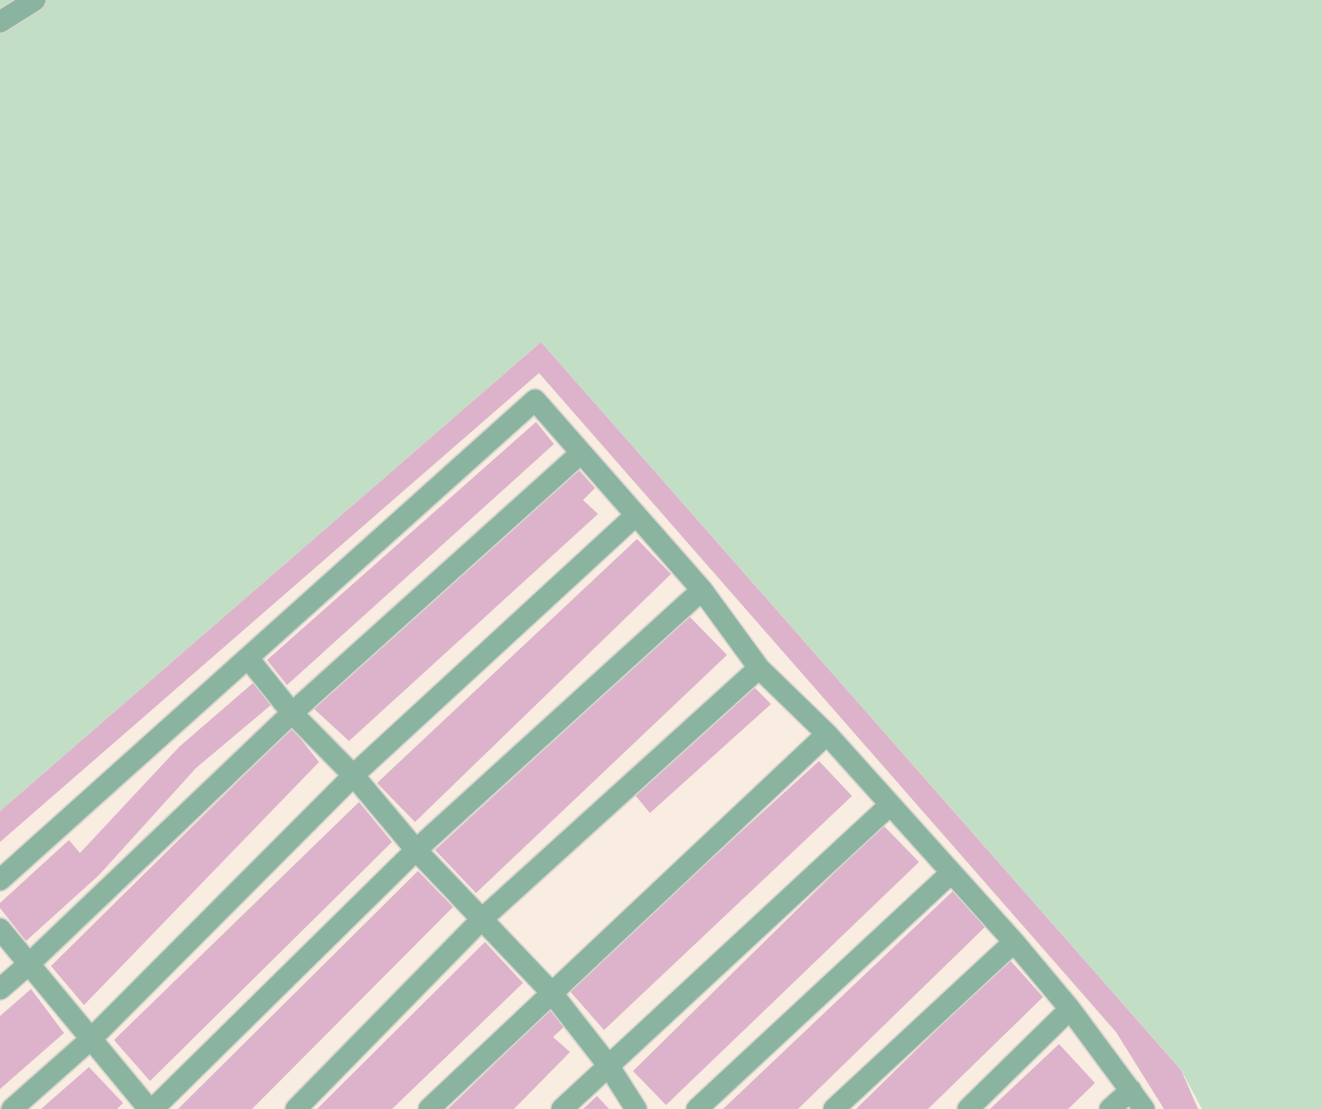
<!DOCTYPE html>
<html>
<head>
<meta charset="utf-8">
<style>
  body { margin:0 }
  canvas { display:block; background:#fef9f4 }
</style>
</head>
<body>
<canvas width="1322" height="1109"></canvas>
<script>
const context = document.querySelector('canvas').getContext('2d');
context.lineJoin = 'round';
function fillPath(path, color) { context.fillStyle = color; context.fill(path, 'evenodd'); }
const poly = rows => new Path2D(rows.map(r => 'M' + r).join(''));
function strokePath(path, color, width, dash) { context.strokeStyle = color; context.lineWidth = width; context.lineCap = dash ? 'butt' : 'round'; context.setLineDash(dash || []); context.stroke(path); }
const built = poly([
  [541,342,1181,1070,1202,1109,0,1109,0,811]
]);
const green = poly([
  [0,0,1322,0,1322,1109,1202,1109,1181,1070,541,342,0,811]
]);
const building = poly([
  [541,342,1181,1070,1198,1109,1164,1109,1116,1032,539,373,0,842,0,811],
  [536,422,554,444,287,685,267,660],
  [578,469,595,488,583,500,598,514,349,741,312,707],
  [637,539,671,574,415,822,377,783],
  [689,616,727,655,476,893,435,850],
  [253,683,271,705,196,768,99,875,26,941,0,908,0,903,69,840,80,853,179,747],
  [754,687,771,704,650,813,635,795],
  [292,728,319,762,84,1005,51,966],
  [819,761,852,796,604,1030,568,989],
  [359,802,392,842,150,1081,114,1040],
  [883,825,919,862,666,1105,633,1071],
  [418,871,453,907,252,1109,178,1109],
  [953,891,986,926,798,1109,723,1109],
  [485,942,523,983,392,1109,317,1109],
  [1009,959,1043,997,928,1109,856,1109],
  [31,989,64,1033,0,1089,0,1016],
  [550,1010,565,1026,553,1037,570,1052,514,1109,448,1109],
  [1059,1044,1095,1083,1068,1109,990,1109],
  [89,1067,123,1103,117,1109,41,1109],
  [597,1096,609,1109,583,1109]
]);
const minor = poly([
  [0,22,35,0],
  [248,658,292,713,354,776,416,850,551,992,608,1065,636,1109],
  [0,880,535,400,702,590,759,668,827,734,1014,942,1070,1009,1144,1109],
  [0,929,149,1109],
  [0,989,29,964,292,713,581,453],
  [12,1109,91,1039,359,770,636,515],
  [153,1109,416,850,702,590],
  [296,1109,482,919,759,668],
  [429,1109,827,734],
  [562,1109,890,805],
  [697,1109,951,873],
  [834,1109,1014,942],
  [968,1109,1070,1009],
  [1110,1109,1131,1090]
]);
fillPath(built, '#f9ece0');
fillPath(green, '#c2dfc6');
fillPath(building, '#ddb3cc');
strokePath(minor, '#d8d4cf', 24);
strokePath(minor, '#8ab4a0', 21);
</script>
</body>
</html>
